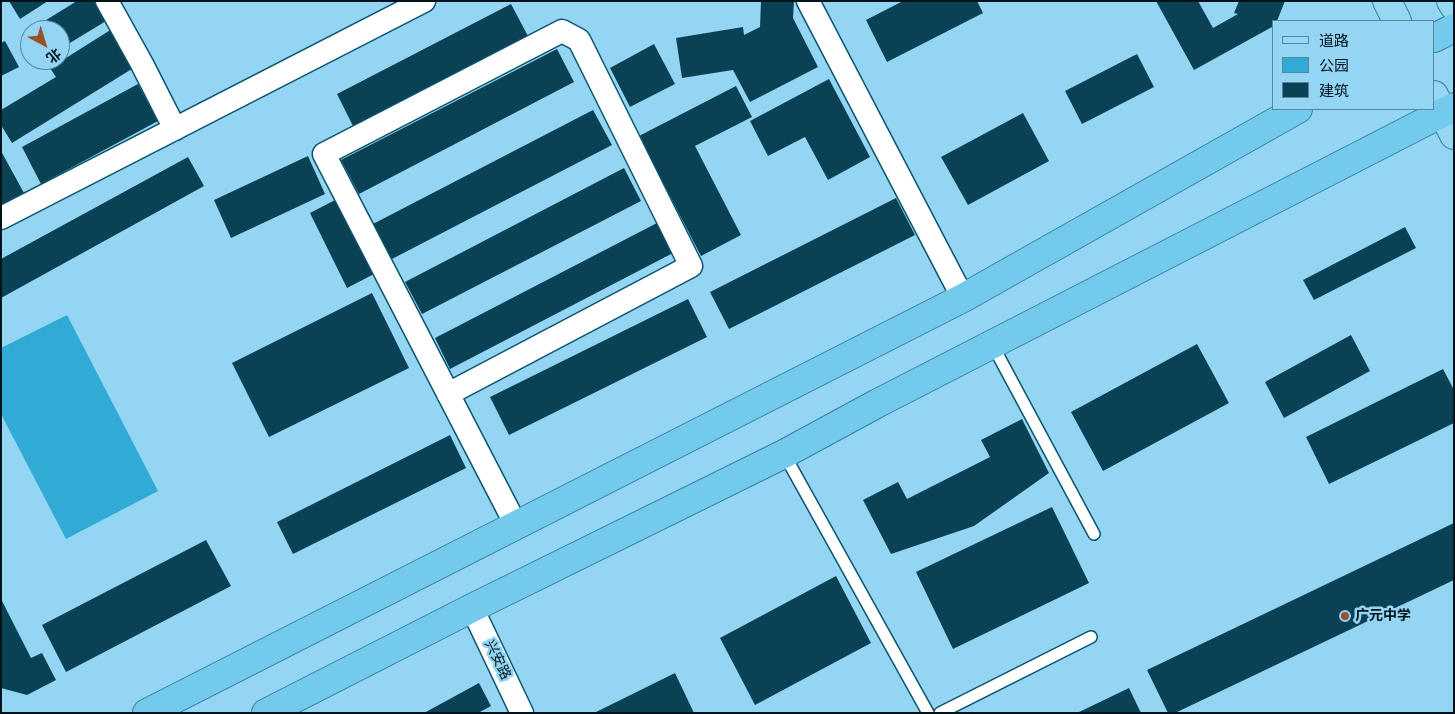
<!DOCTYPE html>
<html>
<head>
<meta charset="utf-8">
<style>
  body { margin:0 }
  #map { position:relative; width:1455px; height:714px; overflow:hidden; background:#93d5f2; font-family:"DejaVu Sans","Noto Sans SC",sans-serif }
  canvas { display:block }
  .frame { position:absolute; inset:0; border:2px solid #00131d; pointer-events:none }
  .legend { position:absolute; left:1272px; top:20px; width:162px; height:90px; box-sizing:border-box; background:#93d5f2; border:1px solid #58879d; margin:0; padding:6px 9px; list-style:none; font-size:15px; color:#00131d }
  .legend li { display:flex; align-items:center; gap:10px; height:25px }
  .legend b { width:25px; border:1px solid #58879d }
  .north { position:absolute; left:20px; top:20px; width:50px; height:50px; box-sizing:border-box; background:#93d5f2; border:1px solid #58879d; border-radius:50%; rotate:141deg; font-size:14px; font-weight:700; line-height:20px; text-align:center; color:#00131d }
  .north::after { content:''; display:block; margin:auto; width:18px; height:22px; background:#98522b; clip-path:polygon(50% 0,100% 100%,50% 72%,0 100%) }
</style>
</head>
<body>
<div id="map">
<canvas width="1455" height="714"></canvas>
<div class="frame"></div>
<ul class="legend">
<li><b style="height:6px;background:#97d7f1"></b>道路</li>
<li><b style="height:14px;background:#32aad6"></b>公园</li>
<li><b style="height:14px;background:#0b4154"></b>建筑</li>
</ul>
<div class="north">北</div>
</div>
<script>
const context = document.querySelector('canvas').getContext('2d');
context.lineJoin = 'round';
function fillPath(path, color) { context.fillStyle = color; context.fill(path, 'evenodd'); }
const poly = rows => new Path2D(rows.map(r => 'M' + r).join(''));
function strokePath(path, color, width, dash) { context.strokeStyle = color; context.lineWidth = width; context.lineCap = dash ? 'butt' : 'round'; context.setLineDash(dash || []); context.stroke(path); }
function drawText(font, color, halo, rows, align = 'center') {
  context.font = font + ' "DejaVu Sans","Noto Sans SC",sans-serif'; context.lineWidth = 5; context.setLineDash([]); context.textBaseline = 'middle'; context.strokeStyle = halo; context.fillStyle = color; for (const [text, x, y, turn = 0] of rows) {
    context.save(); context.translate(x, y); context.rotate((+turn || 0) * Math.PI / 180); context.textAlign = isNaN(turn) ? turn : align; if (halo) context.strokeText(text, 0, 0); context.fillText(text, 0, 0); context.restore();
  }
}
const green = poly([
  [67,315,158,491,66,539,1,414,1,348]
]);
const building = poly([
  [9,1,48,1,20,19],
  [77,1,94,1,106,21,60,49,60,30,30,30,30,42,25,33],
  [761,1,794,1,793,18,818,67,750,102,733,70,682,78,676,38,743,27,744,35,760,27],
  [903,1,977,1,983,13,887,62,866,20],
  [1156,1,1198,1,1213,28,1238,14,1234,13,1239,1,1285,1,1277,21,1274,21,1274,28,1272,27,1194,70],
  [511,4,529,38,354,128,337,94],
  [112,29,135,67,12,143,1,125,1,110,56,77,50,68],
  [5,41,19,67,1,76,1,43],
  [654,44,675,84,630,107,610,68],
  [557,49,574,82,359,194,341,160],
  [1137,54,1154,87,1082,124,1065,91],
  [829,79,870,157,828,180,805,137,768,156,750,121],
  [138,84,158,121,41,184,22,147],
  [736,86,752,117,695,146,741,235,701,256,639,136],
  [593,110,612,145,390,260,371,225],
  [1023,113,1049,161,968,205,941,157],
  [1,151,24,193,1,205],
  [308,156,325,194,231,238,214,200],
  [188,157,204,186,1,298,1,259],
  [624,168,641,201,422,314,405,282],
  [339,198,376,273,347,288,310,213],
  [896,198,915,235,729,329,710,292],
  [657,223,673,253,450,369,435,338],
  [1405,227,1416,248,1314,300,1303,280],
  [372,293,409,368,269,437,232,363],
  [688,299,707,337,509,435,490,397],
  [1351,335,1370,371,1284,418,1265,382],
  [1197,344,1229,403,1103,471,1071,412],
  [1443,369,1454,390,1454,423,1329,484,1306,437],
  [1022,419,1049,473,974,526,891,554,863,500,898,482,907,499,990,457,981,440],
  [450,435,466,468,293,554,277,522],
  [1052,507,1089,583,953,649,916,572],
  [1454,523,1454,580,1175,713,1168,713,1147,670],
  [206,540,231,586,66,672,42,625],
  [836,576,871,643,755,705,720,638],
  [1,599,31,658,42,653,56,680,27,695,1,688],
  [675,673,694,713,594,713],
  [479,683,491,706,478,713,424,713],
  [1129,688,1141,713,1077,713]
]);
const service = poly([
  [992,344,1094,534],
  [784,454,928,713],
  [940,713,1091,637]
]);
const minor = poly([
  [107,1,142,64,175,129],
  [808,1,963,298],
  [1,218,424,1],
  [448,394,691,266,579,40,562,31,324,154,516,525],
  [472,608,522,713]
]);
const primary = poly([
  [1387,1,1397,21],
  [1451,1,1454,6],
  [1434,95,1454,135]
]);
const trunk = poly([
  [1434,38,1454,28],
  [147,713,963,298,1298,109],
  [266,713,472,608,784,454,878,403,1454,107]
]);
const markers = [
  [1345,616,5,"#98522b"]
];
const poiNames = [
  ["广元中学",1355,616]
];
const streetNames = [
  ["兴安路",497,660,64]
];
fillPath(green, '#32aad6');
fillPath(building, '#0b4154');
strokePath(service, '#0a556e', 14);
strokePath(minor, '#0a556e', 25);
strokePath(primary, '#3581a0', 30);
strokePath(trunk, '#3581a0', 30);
strokePath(service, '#fff', 11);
strokePath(minor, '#fff', 22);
strokePath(primary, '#97d7f1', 28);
strokePath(trunk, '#74caec', 28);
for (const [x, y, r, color] of markers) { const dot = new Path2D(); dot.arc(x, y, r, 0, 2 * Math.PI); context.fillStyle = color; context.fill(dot); strokePath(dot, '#93d5f2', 2); }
drawText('bold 14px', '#00131d', '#93d5f2', poiNames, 'left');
drawText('14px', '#00131d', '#93d5f2', streetNames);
</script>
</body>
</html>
